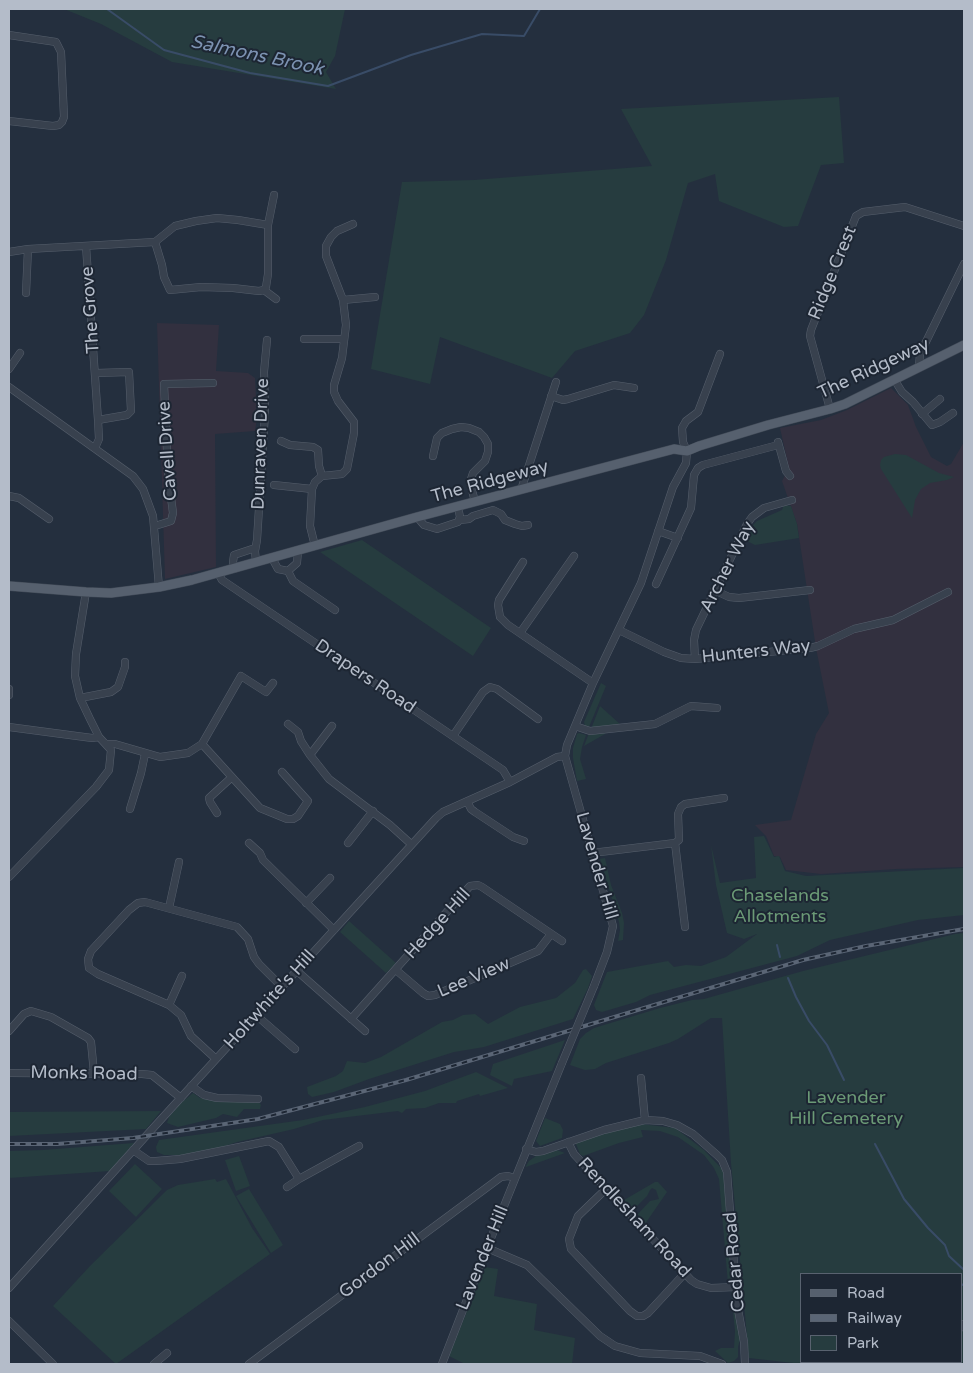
<!DOCTYPE html>
<html>
<head>
<meta charset="utf-8">
<style>
  body { margin:0 }
  #map { position:relative; width:973px; height:1373px; overflow:hidden; background:#242f3e; font-family:"Varela Round",sans-serif }
  canvas { display:block }
  .frame { position:absolute; inset:0; border:10px solid #b4bcc9; pointer-events:none }
  .legend { position:absolute; left:800px; top:1273px; width:162px; height:90px; box-sizing:border-box; background:#1d2633; border:1px solid #59626f; margin:0; padding:6px 9px; list-style:none; font-size:15px; color:#b4bcc9 }
  .legend li { display:flex; align-items:center; gap:10px; height:25px }
  .legend b { width:25px; border:1px solid #59626f }
</style>
</head>
<body>
<div id="map">
<canvas width="973" height="1373"></canvas>
<div class="frame"></div>
<ul class="legend">
<li><b style="height:6px;background:#56606e"></b>Road</li>
<li><b style="height:6px;background:#5a6575"></b>Railway</li>
<li><b style="height:14px;background:#263c3f"></b>Park</li>
</ul>
</div>
<script>
const context = document.querySelector('canvas').getContext('2d');
context.lineJoin = 'round';
function fillPath(path, color) { context.fillStyle = color; context.fill(path, 'evenodd'); }
const poly = rows => new Path2D(rows.map(r => 'M' + r).join(''));
function strokePath(path, color, width, dash) { context.strokeStyle = color; context.lineWidth = width; context.lineCap = dash ? 'butt' : 'round'; context.setLineDash(dash || []); context.stroke(path); }
function drawText(font, color, halo, rows, align = 'center') {
  context.font = font + ' "Varela Round",sans-serif'; context.lineWidth = 4; context.setLineDash([]); context.textBaseline = 'middle'; context.strokeStyle = halo; context.fillStyle = color; for (const [text, x, y, turn = 0] of rows) {
    context.save(); context.translate(x, y); context.rotate((+turn || 0) * Math.PI / 180); context.textAlign = isNaN(turn) ? turn : align; if (halo) context.strokeText(text, 0, 0); context.fillText(text, 0, 0); context.restore();
  }
}
const medical = poly([
  [157,323,219,325,216,371,248,373,255,378,257,418,255,431,215,434,216,567,165,579],
  [891,388,908,405,916,427,931,457,947,466,951,464,964,442,964,867,896,869,821,874,786,870,780,857,774,856,766,836,755,825,791,820,816,734,829,713,816,648,797,524,782,481,789,468,780,428,821,420,847,410]
]);
const green = poly([
  [64,9,345,9,335,56,326,72,336,89,172,62,101,24],
  [839,97,844,163,821,165,798,226,784,227,719,201,715,174,688,183,666,260,644,315,630,333,575,351,552,378,440,337,430,384,371,369,402,182,474,180,652,166,621,109],
  [895,454,906,455,939,473,954,477,947,480,930,483,921,489,915,500,912,518,881,469,880,465,881,460,884,457],
  [784,505,791,506,797,524,799,538,755,545,745,540,752,526,757,521,782,510],
  [362,540,491,628,473,656,320,552],
  [601,683,606,686,589,727,585,726,584,722],
  [600,706,621,725,591,729],
  [605,732,605,734,584,746,589,733],
  [579,733,586,735,582,747,580,759,586,779,577,781,573,758,573,748,577,734],
  [764,836,774,857,779,856,785,871,806,876,964,868,964,915,918,920,830,940,797,956,650,995,636,1002,602,1012,596,1010,594,1005,607,972,668,961,674,967,686,965,701,966,726,957,757,934,744,939,727,933,716,885,711,845,720,883,756,878,754,837],
  [605,858,611,885,622,913,624,923,623,940,618,941,620,930,619,922,600,859],
  [349,921,396,963,386,973,340,932],
  [964,933,964,1319,962,1322,962,1274,802,1274,802,1362,931,1362,929,1364,802,1364,749,1358,731,1163,722,1018,711,1018,678,1039,669,1043,606,1063,595,1069,585,1070,570,1065,580,1039,586,1033,594,1028,660,1008,692,1000,704,999,803,971,955,934],
  [586,969,592,976,588,988,573,1019,484,1047,454,1052,369,1079,334,1092,312,1097,308,1094,307,1087,336,1076,343,1071,347,1061,365,1063,381,1057,442,1022,453,1020,463,1015,475,1014,488,1024,520,1007,556,998,575,983,583,970],
  [565,1040,552,1071,514,1079,512,1086,490,1075,493,1064],
  [476,1072,508,1088,480,1096,479,1094,457,1101,456,1103,439,1103,425,1108,406,1109,402,1113,398,1111,323,1120,294,1129,237,1142,213,1150,188,1155,164,1155,157,1152,156,1147,159,1140,303,1120,365,1107,425,1091],
  [193,1093,200,1098,257,1100,261,1105,260,1109,244,1109,237,1117,223,1114,216,1118,178,1127,167,1123,169,1117,181,1103],
  [161,1111,146,1129,9,1136,9,1112],
  [545,1118,560,1124,563,1130,562,1138,540,1146,536,1141],
  [641,1124,675,1128,704,1150,723,1170,733,1277,728,1284,719,1179,714,1168,704,1155,678,1137,660,1131,641,1130,643,1137,619,1143,583,1156,580,1154,576,1144,578,1142,624,1127],
  [134,1143,110,1171,9,1178,9,1151,43,1150],
  [557,1150,565,1153,526,1167,526,1166,529,1161,536,1156],
  [239,1156,250,1186,236,1191,225,1160],
  [135,1164,162,1189,136,1217,109,1191],
  [215,1179,217,1182,226,1179,252,1228,270,1254,116,1364,53,1306,90,1266,167,1190,178,1185],
  [655,1182,658,1182,667,1192,645,1224,637,1215,650,1201,659,1199,656,1190,652,1188,650,1190,647,1196,634,1209,632,1209,624,1200],
  [249,1189,283,1245,271,1253,236,1196],
  [485,1267,498,1269,494,1296,537,1304,534,1330,575,1338,572,1364,465,1364,449,1356],
  [731,1292,736,1292,740,1340,738,1347,738,1357,734,1361,728,1363,715,1351,721,1348,734,1348,735,1331],
  [964,1326,964,1364,938,1364,939,1362,962,1362,962,1330]
]);
const stream = poly([
  [107,9,164,50,250,73,328,86,411,55,482,34,524,36,540,9],
  [777,945,780,957],
  [788,978,796,997,809,1021,827,1045,844,1080],
  [875,1144,904,1199,928,1228,945,1245,949,1256,964,1270],
  [962,1285,964,1284]
]);
const minor = poly([
  [9,35,56,42,61,52,64,117,62,122,59,125,53,126,9,121],
  [155,242,162,265,164,277,170,290,201,287,233,288,259,291,264,290,266,287,268,274,268,225,274,195],
  [86,246,98,420,99,439,95,448],
  [9,252,28,249,155,242,175,226,196,221,217,218,238,220,268,225],
  [264,290,276,299],
  [26,293,28,249],
  [343,300,375,297],
  [304,339,344,339],
  [919,366,920,354,964,264],
  [9,369,20,353],
  [96,373,129,372,131,411,127,415,98,420],
  [894,379,902,392,913,402,932,425,940,422,953,413],
  [9,387,133,476,143,489,153,516,159,587],
  [551,396,563,400,568,399,614,385,634,388],
  [830,409,810,336,811,330,856,216,863,212,905,207,964,226],
  [922,414,940,399],
  [281,441,290,445,313,447,318,450,319,466,322,476],
  [778,442,786,471,790,476],
  [433,456,437,438,442,433,452,429,461,427,469,428,479,432,484,437,488,444,488,452,485,461,473,473,470,482,475,502],
  [274,485,312,489],
  [521,490,556,382],
  [9,496,19,498,49,519],
  [417,517,424,525,437,529,458,522,460,517,458,507],
  [460,520,469,519,473,516,493,510,501,514,505,520,515,524,522,526,528,525],
  [155,526,171,521,173,513,168,474,164,384,213,383],
  [658,531,678,538],
  [315,546,310,526,312,489,315,482,322,476,342,474,347,469,354,433,354,422,338,401,334,392,334,385,342,358,346,325,343,300,326,256,326,246,331,237,337,231,353,224],
  [272,558,278,569,288,571,297,563,298,551],
  [256,562,255,551,257,540,265,413,264,372,267,340],
  [523,562,499,600,498,605,500,617,508,625,593,683],
  [234,569,233,562,234,555,255,548],
  [288,571,293,581,335,610],
  [218,573,222,580,503,770,510,782],
  [656,584,691,508,694,475,698,468,703,465,778,445],
  [714,590,729,597,739,598,810,590],
  [619,630,664,652,681,658,695,659,810,648,818,646,854,629,893,620,948,592],
  [520,633,574,556],
  [695,659,694,640,696,630,747,524,752,517,764,508,792,500],
  [9,689,9,695],
  [80,698,111,692,118,687,125,667,125,662],
  [288,724,298,732,301,741,310,755,329,779,390,825,411,844],
  [575,726,590,731,655,724,691,706,717,708],
  [9,727,92,738,99,737],
  [453,736,483,692,490,687,497,689,538,719],
  [107,744,115,744,160,757,188,753,202,744,241,676,266,692,273,683],
  [202,744,260,808,287,819,293,819,298,816,308,801,282,772],
  [310,755,332,726],
  [467,801,471,809,475,812,513,837,524,841],
  [130,809,141,773,145,754],
  [217,813,210,802,209,798,232,777],
  [249,843,260,853,263,860,334,930],
  [348,843,373,811],
  [675,843,685,927],
  [592,853,675,843,679,840,678,814,681,807,685,804,724,798],
  [9,877,96,787,109,770,111,750,99,737,90,719,80,698,75,676,76,654,86,592],
  [306,903,330,878],
  [169,908,179,862],
  [396,970,423,993,428,996,435,995,538,951,551,934],
  [297,971,365,1031],
  [594,986,607,952,613,926,565,756,567,745,593,683,641,583,673,487,686,463,687,451,683,442,682,428,686,421,698,412,720,354],
  [169,1005,182,976],
  [256,1015,295,1049],
  [351,1019,470,886,478,885,482,887,562,941],
  [9,1031,24,1014,31,1011,51,1017,88,1038,91,1042,94,1073],
  [216,1059,191,1036,181,1015,169,1005,98,974,89,968,88,959,91,951,129,910,138,903,145,902,237,927,248,939,254,957,259,964,282,987],
  [9,1073,142,1074,152,1075,181,1098],
  [641,1078,645,1120],
  [191,1086,204,1095,217,1098,258,1099],
  [568,1142,574,1154,691,1280,697,1284,711,1288,736,1287],
  [526,1149,536,1152,543,1151,604,1130,645,1120,663,1121,677,1125,693,1134,717,1155,722,1160,727,1172,737,1304,744,1342,745,1364],
  [133,1150,149,1161,156,1161,180,1159,269,1141,279,1147,299,1179,359,1146],
  [287,1187,299,1179],
  [606,1189,578,1216,569,1239,571,1249,630,1311,637,1316,643,1316,648,1313,685,1273],
  [487,1248,527,1265,600,1336,615,1346,640,1353,700,1356,722,1364],
  [9,1288,155,1126,436,818,443,812,510,782,557,757,565,756],
  [9,1321,53,1364],
  [962,1327,964,1324],
  [154,1364,167,1353],
  [249,1364,501,1177,508,1176,515,1178],
  [442,1364,487,1248,562,1063],
  [936,1364,938,1362]
]);
const major = poly([
  [9,586,86,592,111,593,159,587,192,580,417,517,674,449,687,451,699,446,768,425,830,409,845,404,964,345]
]);
const rail = poly([
  [9,1144,57,1144,133,1138,258,1119,406,1080,803,960,866,946,964,929]
]);
const minorBridge = poly([
  [562,1063,594,986]
]);
const streetNames = [
  ["Ridge Crest",833,273,-68],
  ["The Grove",91,310,-94],
  ["The Ridgeway",874,369,-25],
  ["Dunraven Drive",261,444,-88],
  ["Cavell Drive",168,451,-94],
  ["The Ridgeway",490,482,-15],
  ["Archer Way",728,567,-63],
  ["Hunters Way",756,652,-6],
  ["Drapers Road",365,677,34],
  ["Lavender Hill",596,866,74],
  ["Hedge Hill",438,924,-48],
  ["Lee View",474,978,-23],
  ["Holtwhite's Hill",270,1000,-48],
  ["Monks Road",84,1074,1],
  ["Rendlesham Road",634,1218,47],
  ["Lavender Hill",483,1258,-68],
  ["Cedar Road",735,1262,-95],
  ["Gordon Hill",380,1266,-37]
];
const parkNames = [
  ["Chaselands",780,896],
  ["Allotments",780,917],
  ["Lavender",846,1098],
  ["Hill Cemetery",846,1119]
];
const waterNames = [
  ["Salmons Brook",257,56,12]
];
fillPath(medical, '#32303f');
fillPath(green, '#263c3f');
strokePath(stream, '#394c67', 2);
strokePath(minor, '#565f6c', 8);
strokePath(major, '#414a57', 10);
strokePath(minor, '#38414e', 7);
strokePath(major, '#56606e', 9);
strokePath(rail, '#5a6575', 4);
strokePath(rail, '#1d2633', 2, [5.5]);
strokePath(minorBridge, '#565f6c', 8, []);
strokePath(minorBridge, '#38414e', 7);
drawText('18px', '#b4bcc9', '#1d2633', streetNames);
drawText('18px', '#6b9a76', '#1d2633', parkNames);
drawText('italic 19px', '#7c92b1', '#1d2633', waterNames);
</script>
</body>
</html>
